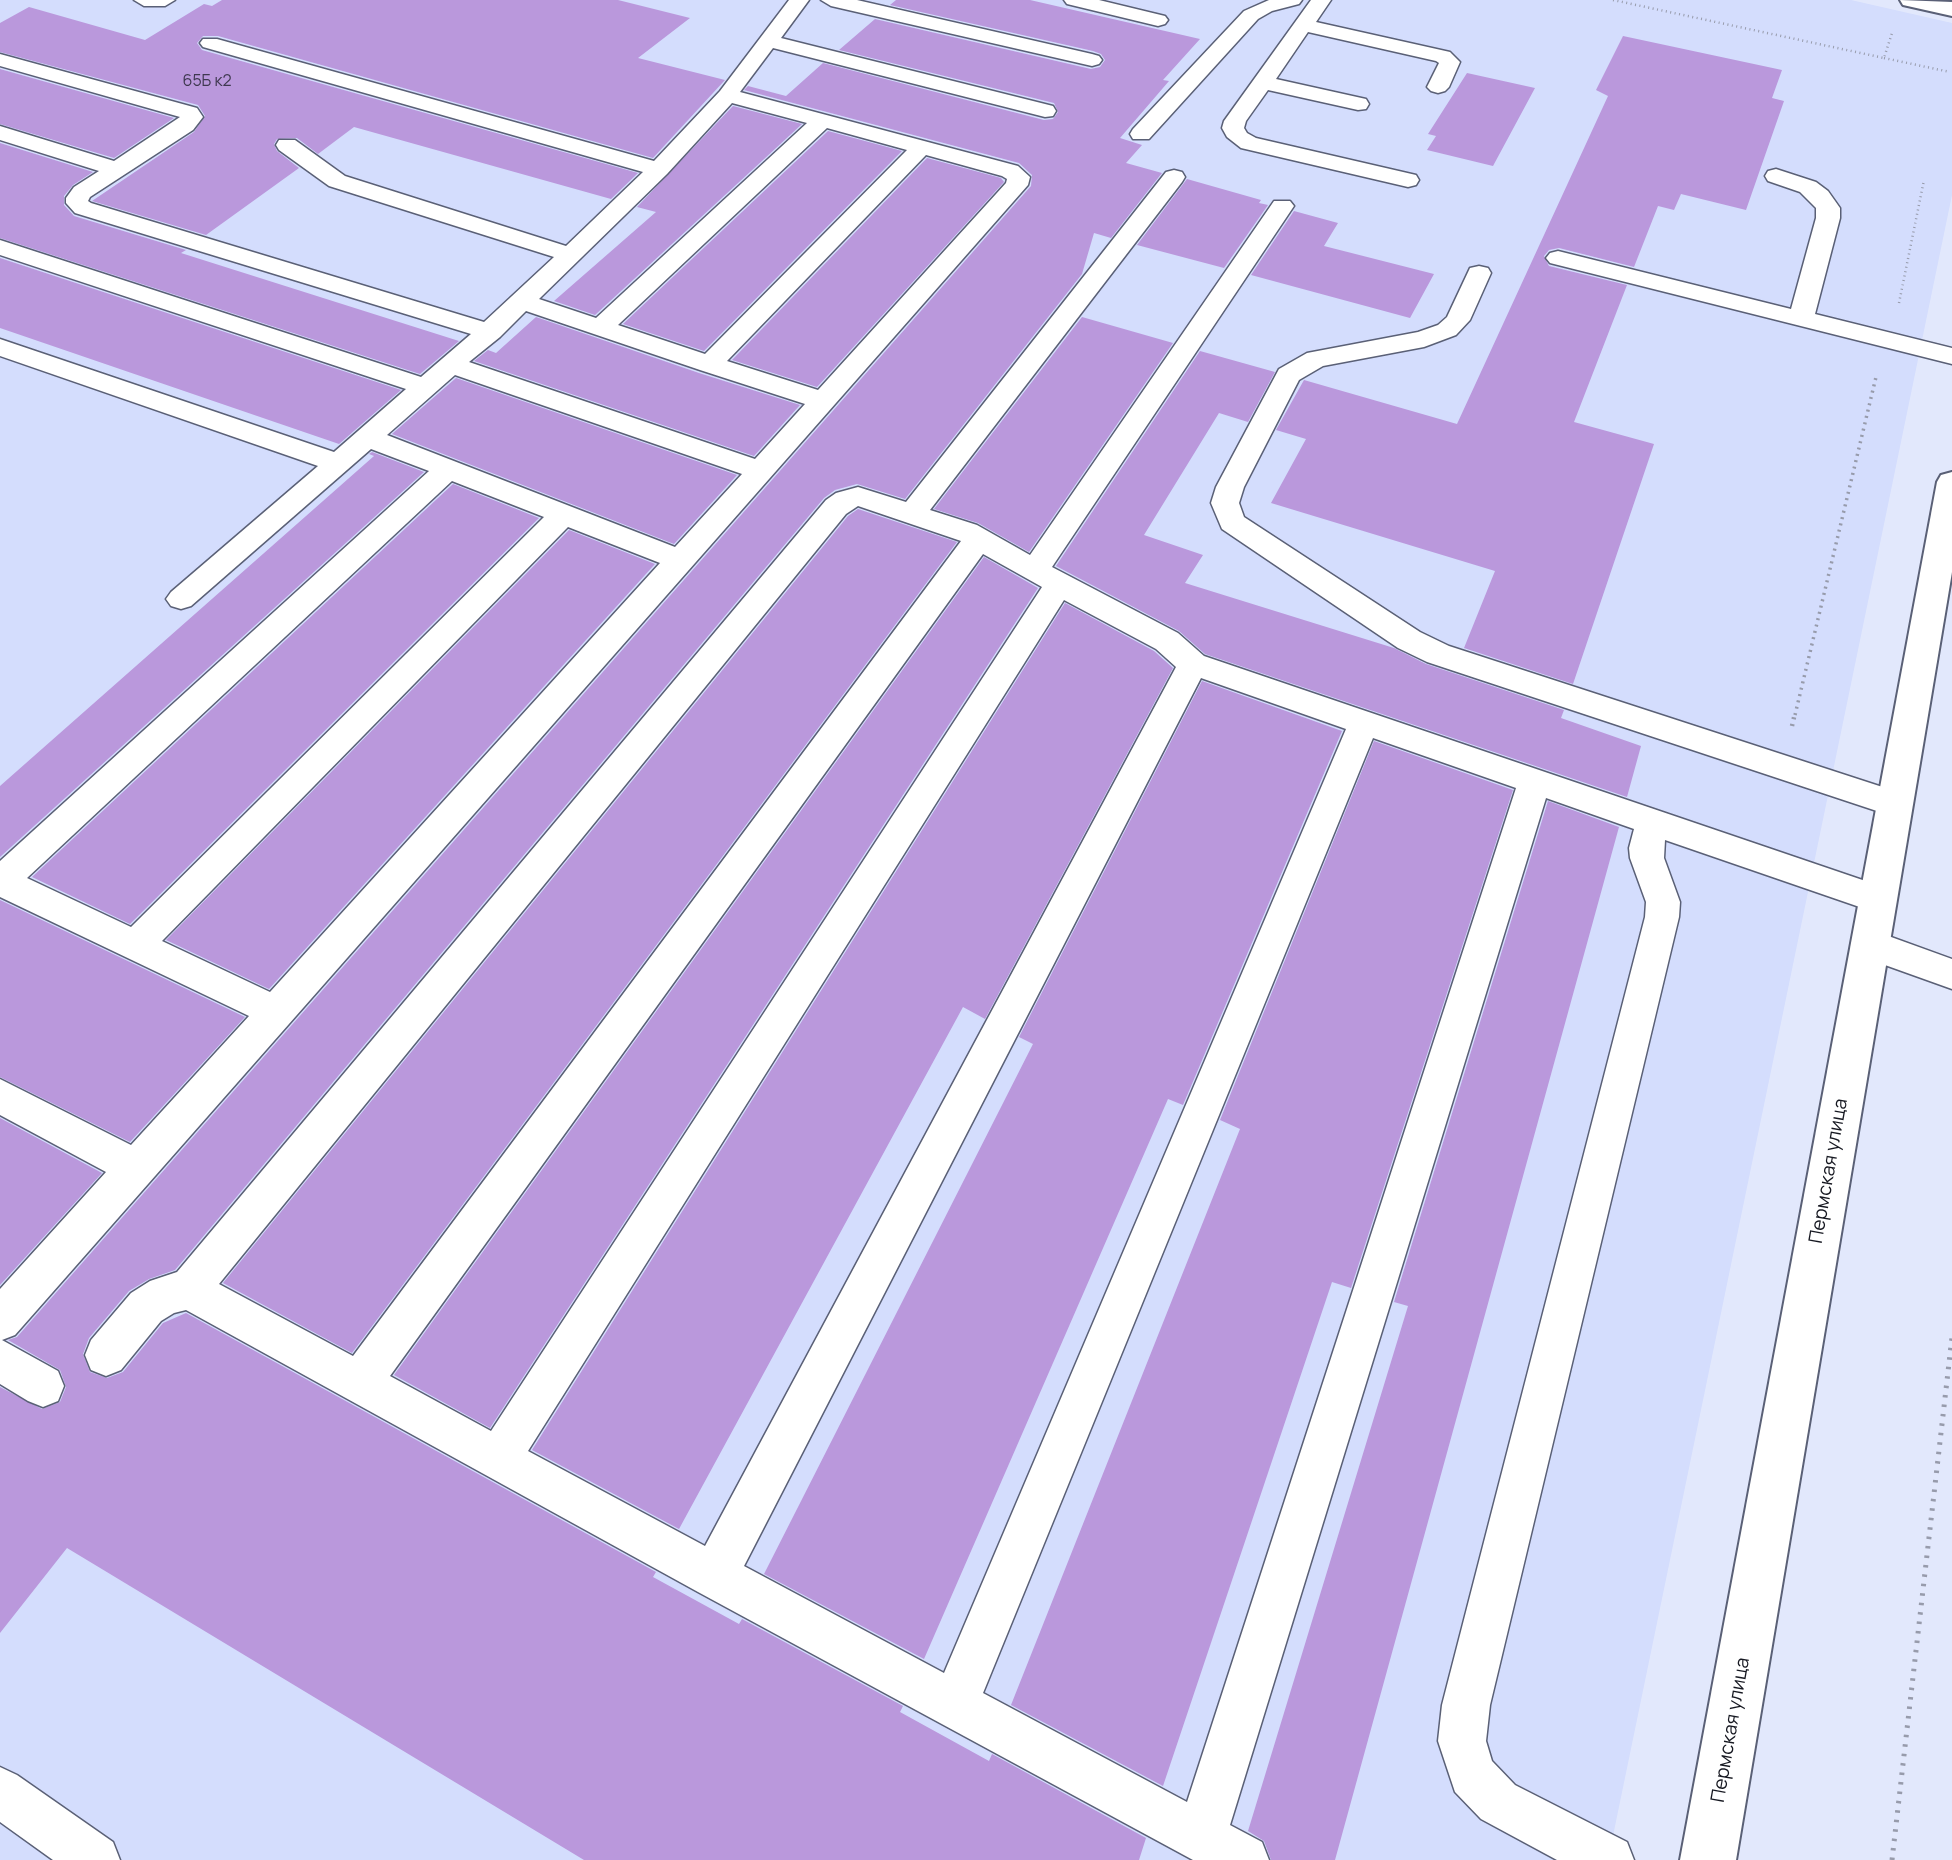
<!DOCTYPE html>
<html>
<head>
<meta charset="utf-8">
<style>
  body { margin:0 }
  canvas { display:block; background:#e2e8fc }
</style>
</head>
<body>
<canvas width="1952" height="1860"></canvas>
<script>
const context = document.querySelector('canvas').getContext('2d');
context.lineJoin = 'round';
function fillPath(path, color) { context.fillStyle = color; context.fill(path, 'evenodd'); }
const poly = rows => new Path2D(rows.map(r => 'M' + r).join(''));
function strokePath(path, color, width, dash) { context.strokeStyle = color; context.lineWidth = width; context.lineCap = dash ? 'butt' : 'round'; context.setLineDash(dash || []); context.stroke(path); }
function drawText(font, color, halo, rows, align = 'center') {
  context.font = font + ' Manrope,sans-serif'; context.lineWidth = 7; context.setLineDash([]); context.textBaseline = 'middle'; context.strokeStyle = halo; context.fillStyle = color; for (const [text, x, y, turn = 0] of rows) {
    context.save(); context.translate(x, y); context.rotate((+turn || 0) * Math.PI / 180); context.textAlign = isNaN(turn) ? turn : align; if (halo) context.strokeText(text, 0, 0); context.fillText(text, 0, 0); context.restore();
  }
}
const built = poly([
  [0,0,1851,0,1952,23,1952,195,1608,1860,0,1860]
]);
const building = poly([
  [222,0,618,0,690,18,638,58,725,80,653,158,218,36,203,36,197,43,202,50,638,173,611,199,354,127,318,154,297,138,277,139,274,144,277,151,299,168,206,235,92,201,194,132,205,116,198,105,0,52,0,23,29,7,145,40,204,4,212,6],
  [896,0,1030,0,1200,39,1163,80,1169,81,1120,138,1142,145,1126,163,1162,173,1111,238,1094,233,1082,274,905,499,857,484,835,490,824,498,175,1270,149,1279,129,1291,89,1338,83,1354,90,1372,107,1378,123,1372,163,1323,186,1313,656,1572,653,1577,739,1624,742,1619,903,1706,900,1712,989,1761,992,1754,1146,1838,1139,1860,584,1860,67,1548,0,1633,0,1387,42,1409,60,1402,66,1387,60,1370,8,1340,17,1337,1031,186,1032,175,1019,163,744,90,748,86,786,96,823,63,1044,120,1053,119,1058,112,1054,103,839,50,875,19,1091,69,1100,67,1105,60,1101,54,1093,51,890,5],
  [1623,36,1782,70,1772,98,1784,101,1746,210,1681,194,1674,210,1658,206,1634,267,1559,248,1549,250,1544,256,1549,266,1627,285,1574,422,1654,444,1573,684,1464,648,1495,571,1271,503,1306,439,1276,430,1304,380,1457,424,1608,96,1596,90],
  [0,69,174,118,114,158,0,124],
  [1467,73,1535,88,1493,166,1427,150,1436,136,1428,134],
  [733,106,802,124,595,315,554,301,656,212,637,207],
  [828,131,902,151,704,351,623,324],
  [0,143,93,172,73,185,64,196,64,205,74,216,186,250,181,253,459,341,420,374,0,238],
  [927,158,1001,178,1004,182,817,387,732,360],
  [1187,179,1261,200,1259,203,1268,205,1224,268,1137,245],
  [1294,211,1338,223,1324,246,1434,274,1410,318,1251,275],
  [0,258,401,390,339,444,0,328],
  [536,317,699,373,800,405,754,456,474,361,488,350,496,353],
  [1082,317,1173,343,1029,552,978,523,934,509],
  [1200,351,1275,372,1248,422,1219,413,1144,535,1203,555,1185,583,1394,648,1426,664,1564,710,1561,718,1641,746,1627,797,1205,654,1179,631,1056,566],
  [456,378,737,475,674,544,392,434],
  [372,452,424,472,0,857,0,786,374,456,369,454],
  [453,484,539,518,130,924,32,877],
  [858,509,957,542,352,1353,223,1283,848,516],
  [569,530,655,564,269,989,166,940],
  [984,557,1038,588,490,1428,394,1375],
  [1065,603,1154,651,1173,668,985,1019,963,1007,679,1529,532,1450],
  [1202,681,1342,731,1183,1105,1168,1099,924,1659,764,1574,1033,1044,1019,1037],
  [1374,741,1513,790,1351,1288,1332,1282,1163,1786,1011,1705,1240,1129,1220,1120],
  [1548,801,1619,827,1335,1860,1271,1860,1264,1841,1248,1831,1408,1306,1394,1302],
  [0,900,245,1017,130,1142,0,1077],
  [0,1118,102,1173,0,1285]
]);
const pathFar3 = poly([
  [1613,0,1884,58,1892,33],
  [1884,58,1950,72],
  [1899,303,1924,180]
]);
const pathFar2 = poly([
  [1795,715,1876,377]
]);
const pathFar1 = poly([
  [1792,726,1795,713]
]);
const path = poly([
  [1892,1860,1952,1337]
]);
const service = poly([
  [134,0,175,0,165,6,144,6,134,0],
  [789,0,809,0,781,38,1053,106,1056,111,1053,116,1045,117,773,48,740,92,1018,166,1030,177,1028,185,15,1335,2,1340,58,1371,64,1386,58,1401,43,1407,28,1401,0,1384,0,1289,106,1172,0,1115,0,1079,131,1145,249,1016,0,897,0,861,429,471,371,449,191,606,181,609,171,606,166,599,171,592,318,466,0,356,0,339,334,452,406,389,0,255,0,240,421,377,471,334,75,213,66,203,66,198,74,187,99,171,0,140,0,126,114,161,180,117,0,66,0,54,197,108,203,117,193,130,90,197,88,201,91,203,484,322,554,257,329,186,279,150,276,145,279,140,295,140,345,176,566,246,643,172,203,47,200,43,203,39,217,39,654,161,720,91,789,0],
  [732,103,807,123,596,318,539,299,667,174,732,103],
  [827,128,907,150,705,354,618,325,827,128],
  [926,155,1002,176,1007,179,1006,183,818,390,727,361,926,155],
  [526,311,700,370,805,404,755,459,469,362,500,337,526,311],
  [455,375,742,474,675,547,387,435,455,375],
  [452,481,544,517,131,927,27,878,452,481],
  [568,527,660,563,270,992,162,941,568,527],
  [821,0,857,0,1092,54,1099,56,1102,60,1099,64,1092,66,831,6,821,0],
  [1064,0,1099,0,1165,16,1168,20,1165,24,1158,26,1067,4,1064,0],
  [1269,0,1302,0,1299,4,1272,11,1258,19,1149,139,1133,139,1130,134,1133,129,1244,11,1269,0],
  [1311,0,1331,0,1316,22,1450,52,1460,62,1449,87,1445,91,1438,93,1431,91,1427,87,1439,63,1436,61,1308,32,1276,79,1366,99,1369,104,1366,109,1358,110,1268,90,1246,121,1244,128,1247,133,1256,138,1416,175,1419,180,1416,185,1408,187,1241,148,1227,137,1222,128,1224,121,1311,0],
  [1776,169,1816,182,1828,191,1840,208,1840,218,1815,314,1952,348,1952,364,1550,263,1546,258,1550,253,1558,251,1791,309,1816,218,1816,208,1800,192,1768,181,1765,176,1768,171,1776,169],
  [1174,170,1182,172,1185,177,1182,182,930,510,977,525,1030,555,1274,201,1290,201,1294,206,1052,567,1178,633,1204,656,1889,889,1894,899,1889,909,1877,913,1665,840,1664,858,1680,902,1679,917,1490,1705,1486,1741,1492,1761,1515,1785,1627,1842,1634,1860,1557,1860,1481,1819,1455,1792,1438,1741,1442,1705,1645,917,1646,902,1630,858,1629,848,1634,829,1546,798,1230,1825,1262,1842,1269,1860,1193,1860,698,1592,186,1310,174,1313,161,1321,121,1370,106,1376,91,1370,85,1355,91,1340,131,1293,150,1281,177,1272,826,500,836,493,858,487,906,502,1166,172,1174,170],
  [858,506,961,541,353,1356,219,1284,846,514,858,506],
  [983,554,1042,587,491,1431,390,1376,983,554],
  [1064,600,1156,649,1176,667,705,1546,528,1451,1064,600],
  [1201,678,1346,729,944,1673,744,1566,1201,678],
  [1373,738,1516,788,1187,1802,983,1693,1373,738],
  [1479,266,1488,268,1491,273,1470,320,1456,335,1424,347,1323,366,1299,380,1244,487,1239,503,1244,517,1420,632,1449,646,1907,795,1911,804,1907,813,1895,817,1427,662,1398,648,1222,529,1211,503,1216,487,1279,369,1307,353,1418,332,1438,325,1447,317,1470,268,1479,266],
  [1869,929,1952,959,1952,989,1857,955,1851,944,1857,933,1869,929],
  [0,1767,17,1775,113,1842,120,1860,53,1860,0,1822,0,1767]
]);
const tertiary = poly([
  [1952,472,1952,572,1736,1860,1680,1860,1937,482,1941,475,1952,472]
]);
const primary = poly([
  [1900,0,1952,2,1952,16,1903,5,1900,0]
]);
const numberNames = [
  ["65Б к2",207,82]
];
const streetNames = [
  ["Пермская улица",1829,1171,-80],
  ["Пермская улица",1731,1730,-80]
];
fillPath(built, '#d4ddfd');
fillPath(building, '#ba98dc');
strokePath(service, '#5a6076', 3);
strokePath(tertiary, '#5a6076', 4);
strokePath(primary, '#5a6076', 4);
strokePath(pathFar3, '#979bab', 2.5, [1, 3.5]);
strokePath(pathFar2, '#979bab', 3.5, [2, 4.5]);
strokePath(pathFar1, '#979bab', 4.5, [2, 5]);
strokePath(path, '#979bab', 5, [2.5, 7]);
fillPath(service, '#fff');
fillPath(tertiary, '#fff');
fillPath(primary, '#fff');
drawText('16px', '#3f3850', null, numberNames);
drawText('19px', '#161821', '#fff', streetNames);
</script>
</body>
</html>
